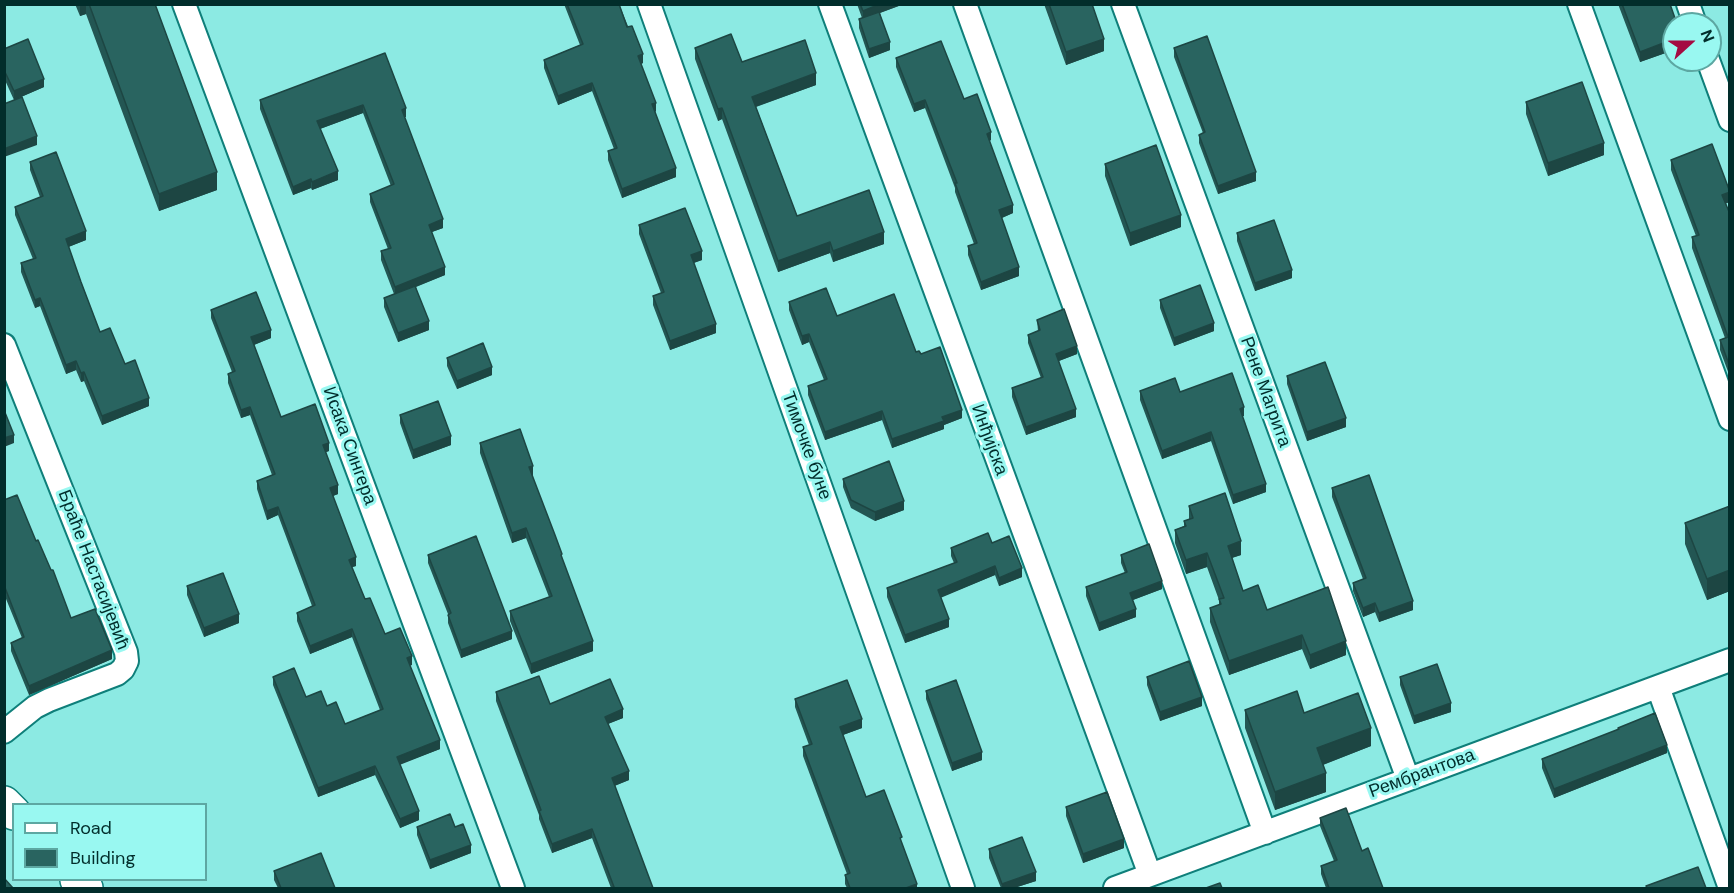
<!DOCTYPE html>
<html>
<head>
<meta charset="utf-8">
<style>
  body { margin:0 }
  #map { position:relative; width:1734px; height:893px; overflow:hidden; background:#8ceae3; font-family:"DM Sans",sans-serif }
  canvas { display:block }
  .frame { position:absolute; inset:0; border:6px solid #022d2b; pointer-events:none }
  .legend { position:absolute; left:12px; top:803px; width:195px; height:78px; box-sizing:border-box; background:#99f8f1; border:2px solid #5da7a2; margin:0; padding:8px 10px; list-style:none; font-size:18px; color:#022d2b }
  .legend li { display:flex; align-items:center; gap:12px; height:30px }
  .legend b { width:30px; border:2px solid #5da7a2 }
  .north { position:absolute; left:1662px; top:12px; width:60px; height:60px; box-sizing:border-box; background:#99f8f1; border:2px solid #5da7a2; border-radius:50%; rotate:69deg; font-size:16px; font-weight:700; line-height:24px; text-align:center; color:#022d2b }
  .north::after { content:''; display:block; margin:auto; width:21px; height:27px; background:#a40b42; clip-path:polygon(50% 0,100% 100%,50% 72%,0 100%) }
</style>
</head>
<body>
<div id="map">
<canvas width="1734" height="893"></canvas>
<div class="frame"></div>
<ul class="legend">
<li><b style="height:8px;background:#fff"></b>Road</li>
<li><b style="height:16px;background:#296460"></b>Building</li>
</ul>
<div class="north">N</div>
</div>
<script>
const context = document.querySelector('canvas').getContext('2d');
context.lineJoin = 'round';
const poly = rows => new Path2D(rows.map(r => 'M' + r).join(''));
function strokePath(path, color, width, dash) { context.strokeStyle = color; context.lineWidth = width; context.lineCap = dash ? 'butt' : 'round'; context.setLineDash(dash || []); context.stroke(path); }
function fillPath(path, color) { context.fillStyle = color; context.fill(path, 'evenodd'); }
function drawText(font, color, halo, rows, align = 'center') {
  context.font = font + ' "DM Sans",sans-serif'; context.lineWidth = 6; context.setLineDash([]); context.textBaseline = 'middle'; context.strokeStyle = halo; context.fillStyle = color; for (const [text, x, y, turn = 0] of rows) {
    context.save(); context.translate(x, y); context.rotate((+turn || 0) * Math.PI / 180); context.textAlign = isNaN(turn) ? turn : align; if (halo) context.strokeText(text, 0, 0); context.fillText(text, 0, 0); context.restore();
  }
}
const street = poly([
  [184,4,513,888],
  [649,4,963,888],
  [830,4,1150,875],
  [965,4,1265,833],
  [1123,4,1408,779],
  [1579,4,1730,419],
  [1688,4,1695,24],
  [1708,60,1730,120],
  [4,345,126,652,127,661,123,669,117,674,49,700,35,707,4,732],
  [1658,687,1730,888],
  [1115,888,1730,660]
]);
const secondary = poly([
  [4,803,14,813],
  [77,880,86,888]
]);
const wall = poly([
  [75,4,155,4,217,190,159,211,86,14,80,16],
  [564,4,619,4,643,63,641,64,656,111,655,112,676,177,622,198,608,160,608,151,614,149,592,91,558,105,544,68,544,60,580,45],
  [857,4,904,4,880,13,890,50,869,58,859,28,859,19,862,18],
  [1044,4,1092,4,1104,51,1066,65],
  [1618,4,1670,4,1674,24,1674,50,1640,62],
  [4,40,6,48,44,87,14,100,4,78],
  [695,48,816,85,756,107,797,216,884,244,833,262,830,253,778,272,722,119,718,121,695,59],
  [1174,48,1256,181,1218,194,1199,143,1199,135,1203,133,1174,57],
  [385,53,406,117,404,117,443,228,432,232,445,275,416,287,429,330,398,342,384,307,384,298,394,294,381,260,381,251,388,249,370,202,370,194,391,186,363,113,320,129,338,180,312,190,311,188,293,195,260,109,260,100],
  [896,58,964,99,991,140,989,141,1013,213,1002,218,1019,276,981,290,968,255,968,246,974,244,955,192,955,188,925,108,914,112,896,67],
  [1526,102,1604,155,1548,176,1526,114],
  [1671,160,1726,204,1730,214,1730,377,1720,350,1720,340,1725,338,1692,248,1692,237,1696,236,1671,170],
  [30,162,86,240,68,247,100,332,125,364,149,406,102,425,84,381,81,382,76,370,66,374,40,306,35,308,21,272,21,263,33,259,15,215,15,207,40,197,30,170],
  [1105,164,1181,227,1130,246,1105,176],
  [639,225,702,260,693,263,716,333,670,350,653,305,653,296,661,293,639,234],
  [1237,233,1292,278,1255,291,1237,241],
  [1160,300,1214,331,1174,346,1160,308],
  [789,302,837,316,921,354,962,418,944,425,944,429,892,448,882,420,825,440,808,395,808,386,824,380,809,342,802,345,789,310],
  [211,310,271,338,254,345,281,417,329,451,326,452,338,494,333,496,356,566,352,567,365,599,385,634,412,665,410,665,440,749,400,764,419,820,400,828,375,775,318,797,273,685,273,677,306,697,327,706,345,724,380,710,352,637,310,654,297,621,297,613,312,606,278,515,267,520,257,489,257,481,272,475,250,415,241,418,228,383,228,374,232,372,211,318],
  [1037,320,1077,354,1059,361,1076,417,1026,435,1012,397,1012,388,1041,378,1028,343,1028,335,1038,331],
  [447,358,492,375,457,389,447,366],
  [1287,376,1346,427,1307,441,1287,384],
  [1140,391,1180,392,1244,416,1242,416,1266,492,1233,504,1211,441,1162,459,1140,400],
  [400,415,451,445,413,459,400,423],
  [480,443,533,476,532,476,562,558,593,651,531,674,510,621,510,611,549,597,526,538,512,543,480,453],
  [843,479,904,510,875,521,851,508,843,487],
  [1332,488,1413,610,1379,622,1375,612,1363,617,1353,591,1353,583,1363,579,1332,497],
  [4,500,36,541,71,618,112,659,29,695,11,651,11,643,22,638,4,594],
  [1189,506,1241,555,1232,558,1243,591,1267,610,1346,655,1310,669,1302,649,1229,675,1210,622,1210,608,1219,605,1219,600,1207,567,1186,574,1175,543,1175,530,1184,526,1184,521,1189,519],
  [1730,506,1730,591,1707,600,1685,544,1685,523],
  [992,543,1022,577,999,586,995,575,941,597,949,627,905,643,887,597,887,588,954,563,951,556,951,548],
  [428,555,512,639,461,658,448,623,448,614,428,563],
  [1121,555,1162,589,1133,600,1136,617,1099,631,1086,596,1086,587,1125,573,1121,563],
  [187,586,239,623,204,637,187,595],
  [1147,677,1202,706,1160,721,1147,685],
  [1400,677,1451,712,1414,724,1400,685],
  [926,691,982,760,952,771,926,699],
  [496,692,550,704,623,718,608,724,629,780,614,786,653,888,611,888,592,838,552,853,539,819,539,815,496,701],
  [795,699,862,728,843,735,866,797,902,846,917,888,847,888,845,884,845,875,847,874,803,756,803,747,809,745,795,707],
  [1245,710,1304,713,1371,746,1323,765,1326,792,1275,810,1245,728],
  [1618,728,1667,753,1554,798,1542,768,1542,759,1618,730],
  [1066,807,1124,848,1083,863,1066,816],
  [1320,818,1362,851,1383,888,1326,888,1321,874,1321,866,1334,861,1320,826],
  [417,827,455,827,471,853,430,869,417,835],
  [989,849,1036,881,1014,888,1001,888,989,858],
  [274,871,335,888,278,888,274,880]
]);
const shadedWall = poly([
  [80,4,86,4,86,14,80,16],
  [880,4,904,4,863,19,863,11],
  [1104,39,1104,51,1066,65,1066,52],
  [1674,39,1674,50,1640,62,1640,52],
  [890,42,890,50,869,58,869,49],
  [643,54,643,63,638,65,638,56],
  [816,73,816,85,752,108,752,97],
  [44,79,44,87,14,100,14,91],
  [592,83,592,91,558,105,558,96],
  [925,100,925,108,914,112,914,104],
  [656,103,656,111,652,113,652,104],
  [363,105,363,113,317,130,317,121],
  [406,108,406,117,402,118,402,110],
  [722,108,722,119,718,121,718,109],
  [991,132,991,140,987,142,987,134],
  [37,136,37,145,4,157,4,149],
  [1604,143,1604,155,1548,176,1548,163],
  [676,168,676,177,622,198,622,189],
  [338,171,338,180,312,190,312,182],
  [217,172,217,190,159,211,159,194],
  [1256,172,1256,181,1218,194,1218,186],
  [311,179,311,188,293,195,293,187],
  [1730,192,1730,202,1722,205,1722,195],
  [1013,205,1013,213,999,219,999,210],
  [1181,215,1181,227,1130,246,1130,233],
  [443,219,443,228,429,233,429,225],
  [86,231,86,240,66,248,66,239],
  [884,232,884,244,833,262,833,251],
  [830,242,830,253,778,272,778,261],
  [702,251,702,260,691,264,691,255],
  [445,267,445,275,395,295,395,287],
  [1019,267,1019,276,981,290,981,282],
  [1292,270,1292,278,1255,291,1255,283],
  [40,298,40,306,35,308,35,300],
  [429,321,429,330,398,342,398,333],
  [1214,323,1214,331,1174,346,1174,338],
  [716,324,716,333,670,350,670,341],
  [271,330,271,338,251,346,251,337],
  [809,334,809,342,802,345,802,336],
  [1077,346,1077,354,1056,362,1056,354],
  [76,361,76,370,66,374,66,365],
  [492,367,492,375,457,389,457,381],
  [84,372,84,381,81,382,81,373],
  [149,398,149,406,102,425,102,416],
  [250,407,250,415,241,418,241,410],
  [1244,407,1244,416,1240,417,1240,409],
  [1076,409,1076,417,1026,435,1026,427],
  [962,410,962,418,944,425,944,429,892,448,892,439,942,417],
  [882,411,882,420,825,440,825,432],
  [1346,418,1346,427,1307,441,1307,432],
  [1211,432,1211,441,1162,459,1162,451],
  [14,435,14,443,4,447,4,438],
  [451,436,451,445,413,459,413,450],
  [329,443,329,451,323,453,323,445],
  [533,466,533,476,529,478,529,467],
  [1266,484,1266,492,1233,504,1233,495],
  [338,485,338,494,330,497,330,488],
  [904,501,904,510,875,521,875,512],
  [278,507,278,515,267,520,267,511],
  [526,528,526,538,512,543,512,533],
  [1241,541,1241,555,1228,559,1228,546],
  [1207,553,1207,567,1186,574,1186,560],
  [356,557,356,566,349,568,349,560],
  [995,566,995,575,938,599,938,590],
  [1022,568,1022,577,999,586,999,578],
  [1730,570,1730,591,1707,600,1707,579],
  [1162,581,1162,589,1130,601,1130,593],
  [1413,601,1413,610,1379,622,1379,613],
  [1375,603,1375,612,1363,617,1363,608],
  [1136,609,1136,617,1099,631,1099,623],
  [239,614,239,623,204,637,204,628],
  [949,619,949,627,905,643,905,635],
  [352,629,352,637,310,654,310,646],
  [512,631,512,639,461,658,461,650],
  [1302,635,1302,649,1229,675,1229,661],
  [593,641,593,651,531,674,531,664],
  [1346,641,1346,655,1310,669,1310,655],
  [112,650,112,659,29,695,29,686],
  [412,656,412,665,407,667,407,658],
  [1202,697,1202,706,1160,721,1160,712],
  [1451,703,1451,712,1414,724,1414,716],
  [623,709,623,718,605,725,605,717],
  [862,719,862,728,840,736,840,727],
  [1371,728,1371,746,1317,767,1317,748],
  [440,740,440,749,397,766,397,757],
  [1667,745,1667,753,1554,798,1554,789],
  [982,752,982,760,952,771,952,763],
  [375,766,375,775,318,797,318,788],
  [629,771,629,780,612,787,612,778],
  [1326,773,1326,792,1275,810,1275,792],
  [419,811,419,820,400,828,400,819],
  [592,829,592,838,552,853,552,844],
  [1124,839,1124,848,1083,863,1083,854],
  [471,845,471,853,430,869,430,860],
  [1036,872,1036,881,1014,888,1002,888,1002,884],
  [917,884,917,888,906,888]
]);
const building = poly([
  [89,4,155,4,217,172,159,194,89,4],
  [567,4,619,4,627,27,632,26,643,54,638,56,656,103,652,104,676,168,622,189,608,151,617,148,592,83,558,96,544,60,583,44,567,4],
  [860,4,880,4,863,11,860,4],
  [1049,4,1092,4,1104,39,1066,52,1049,4],
  [1622,4,1670,4,1677,24,1674,24,1674,39,1640,52,1622,4],
  [879,12,890,42,869,49,859,19,879,12],
  [731,34,742,62,805,40,816,73,752,97,797,216,869,190,884,232,833,251,830,242,778,261,722,108,718,109,695,48,731,34],
  [1207,36,1256,172,1218,186,1199,135,1205,132,1174,48,1207,36],
  [28,39,44,79,14,91,4,70,4,49,28,39],
  [941,41,964,99,977,94,991,132,987,134,1013,205,999,210,1019,267,981,282,968,246,977,243,955,183,957,183,925,100,914,104,896,58,941,41],
  [385,53,406,108,402,110,443,219,429,225,445,267,395,287,381,251,391,248,370,194,394,184,363,105,317,121,338,171,312,182,311,179,293,187,260,100,385,53],
  [1582,82,1604,143,1548,163,1526,102,1582,82],
  [22,97,37,136,4,149,4,104,22,97],
  [1712,144,1730,192,1722,195,1730,214,1730,367,1720,340,1728,337,1692,237,1699,235,1671,160,1712,144],
  [1156,145,1181,215,1130,233,1105,164,1156,145],
  [56,152,86,231,66,239,81,282,100,332,110,328,125,364,135,360,149,398,102,416,84,372,81,373,76,361,66,365,40,298,35,300,21,263,36,258,15,207,43,196,30,162,56,152],
  [685,208,702,251,691,255,716,324,670,341,653,296,664,292,639,225,685,208],
  [1274,220,1292,270,1255,283,1237,233,1274,220],
  [1200,285,1214,323,1174,338,1160,300,1200,285],
  [415,286,429,321,398,333,384,298,415,286],
  [826,288,837,316,894,294,916,352,919,351,921,354,940,347,962,410,942,417,944,421,892,439,882,411,825,432,808,386,827,379,809,334,802,336,789,302,826,288],
  [256,292,271,330,251,337,281,417,315,404,329,443,323,445,338,485,330,488,356,557,349,560,365,599,370,598,385,634,400,628,412,656,407,658,440,740,397,757,419,811,400,819,375,766,318,788,273,677,294,668,306,697,321,691,327,706,336,702,345,724,383,709,352,629,310,646,297,613,315,605,278,507,267,511,257,481,275,474,250,407,241,410,228,374,235,371,211,310,256,292],
  [1064,309,1077,346,1056,354,1076,409,1026,427,1012,388,1043,377,1028,335,1040,330,1037,320,1064,309],
  [483,343,492,367,457,381,447,358,483,343],
  [1325,362,1346,418,1307,432,1287,376,1325,362],
  [1232,373,1244,407,1240,409,1266,484,1233,495,1211,432,1162,451,1140,391,1175,378,1180,392,1232,373],
  [438,401,451,436,413,450,400,415,438,401],
  [4,410,14,435,4,438,4,410],
  [520,429,533,466,529,467,555,535,562,554,561,555,593,641,531,664,510,611,552,596,526,528,512,533,480,443,520,429],
  [889,461,904,501,875,512,851,500,843,479,889,461],
  [1369,475,1413,601,1379,613,1375,603,1363,608,1353,583,1366,578,1332,488,1369,475],
  [1225,493,1241,541,1228,546,1243,591,1258,585,1267,610,1328,587,1346,641,1310,655,1302,635,1229,661,1210,608,1221,604,1219,599,1224,598,1207,553,1186,560,1175,530,1186,526,1184,521,1193,518,1189,506,1225,493],
  [17,495,36,541,38,540,51,570,53,570,71,618,95,609,112,650,29,686,11,643,24,637,4,585,4,500,17,495],
  [1730,506,1730,570,1707,579,1685,523,1730,506],
  [988,533,992,543,1009,536,1022,568,999,578,995,566,938,590,949,619,905,635,887,588,957,562,951,548,988,533],
  [476,536,512,631,461,650,448,615,451,613,428,555,476,536],
  [1149,544,1162,581,1130,593,1136,609,1099,623,1086,587,1127,572,1121,555,1149,544],
  [223,573,239,614,204,628,187,586,223,573],
  [1189,661,1202,697,1160,712,1147,677,1189,661],
  [1437,664,1451,703,1414,716,1400,677,1437,664],
  [539,676,550,704,610,679,623,709,605,717,629,771,612,778,653,888,611,888,614,887,592,829,552,844,539,811,541,810,496,692,539,676],
  [847,680,862,719,840,727,866,797,884,790,902,837,900,838,917,884,906,888,850,888,845,875,850,873,803,747,812,744,795,699,847,680],
  [956,680,982,752,952,763,926,691,956,680],
  [1297,691,1304,713,1358,693,1371,728,1317,748,1326,773,1275,792,1245,710,1297,691],
  [1655,713,1667,745,1554,789,1542,759,1619,729,1618,728,1655,713],
  [1107,792,1124,839,1083,854,1066,807,1107,792],
  [1346,808,1362,851,1368,848,1383,888,1329,888,1321,866,1337,860,1320,818,1346,808],
  [450,814,455,827,463,824,471,845,430,860,417,827,450,814],
  [1022,837,1036,872,1002,884,989,849,1022,837],
  [321,853,335,888,281,888,274,871,321,853],
  [1698,867,1706,888,1647,888,1646,886,1698,867],
  [4,878,13,888,4,888,4,878],
  [1220,883,1222,888,1206,888,1220,883]
]);
const streetNames = [
  ["Рене Магрита",1265,392,70],
  ["Инђијска",989,440,70],
  ["Исака Сингера",349,446,70],
  ["Тимочке буне",806,446,70],
  ["Браће Настасијевић",93,570,69],
  ["Рембрантова",1422,774,-20]
];
strokePath(street, '#0f7f7a', 26);
strokePath(secondary, '#0f7f7a', 36);
strokePath(street, '#fff', 22);
strokePath(secondary, '#fff', 33);
fillPath(wall, '#235653');
fillPath(shadedWall, '#1d4643');
fillPath(building, '#296460');
strokePath(building, '#1d4643', 1.5);
drawText('18px', '#022d2b', '#99f8f1', streetNames);
</script>
</body>
</html>
